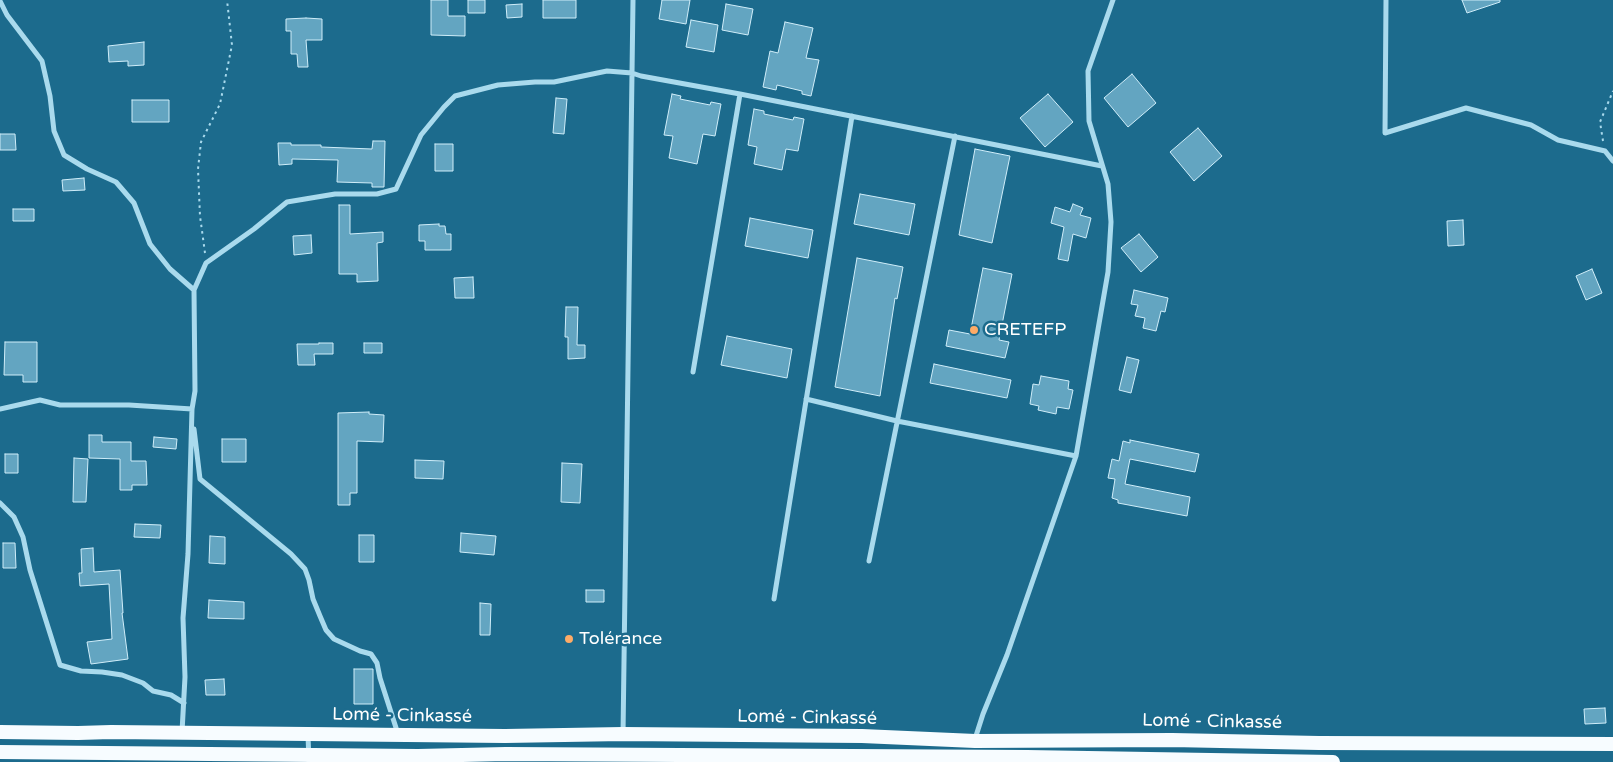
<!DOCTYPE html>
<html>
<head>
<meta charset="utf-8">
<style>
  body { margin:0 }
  canvas { display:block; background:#1c6b8d }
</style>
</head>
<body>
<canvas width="1613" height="762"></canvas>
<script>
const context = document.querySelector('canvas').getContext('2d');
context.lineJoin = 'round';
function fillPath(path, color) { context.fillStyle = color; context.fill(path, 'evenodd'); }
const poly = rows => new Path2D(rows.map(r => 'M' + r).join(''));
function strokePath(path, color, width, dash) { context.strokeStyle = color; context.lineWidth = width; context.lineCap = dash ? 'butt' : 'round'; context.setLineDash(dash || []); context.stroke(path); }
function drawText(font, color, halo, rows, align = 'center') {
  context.font = font + ' "Varela Round",sans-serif'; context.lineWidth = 5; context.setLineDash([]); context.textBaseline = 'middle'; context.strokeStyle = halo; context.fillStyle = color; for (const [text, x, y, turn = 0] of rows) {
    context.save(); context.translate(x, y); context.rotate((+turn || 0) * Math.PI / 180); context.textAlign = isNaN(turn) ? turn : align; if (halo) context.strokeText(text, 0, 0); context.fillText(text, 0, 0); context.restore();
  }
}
const building = poly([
  [431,0,448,0,448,16,465,16,465,36,431,35,431,0],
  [468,0,485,0,485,13,468,13,468,0],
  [543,0,576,0,576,18,543,18,543,0],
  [662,0,690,0,686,24,659,19,662,0],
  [1462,0,1500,0,1500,2,1467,13,1462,0],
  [522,4,522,17,507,18,506,5,522,4],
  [726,4,753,9,748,35,722,30,726,4],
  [306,18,322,19,322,40,306,40,308,67,298,67,297,54,291,54,291,31,286,31,286,19,306,18],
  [691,20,718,25,714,52,686,47,691,20],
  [785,22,813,28,806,58,819,60,811,96,802,94,802,91,777,85,776,90,763,87,770,51,778,53,785,22],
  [144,42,144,65,128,66,128,61,109,62,108,46,144,42],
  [1132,74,1156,103,1128,127,1104,98,1132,74],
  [672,94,681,96,680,99,710,105,711,102,721,104,715,136,703,134,697,164,669,158,673,136,664,135,672,94],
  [1048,94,1073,122,1045,147,1020,118,1048,94],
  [556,98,567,99,564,134,553,133,556,98],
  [132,100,169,100,169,122,132,122,132,100],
  [754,109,764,111,764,114,793,120,794,117,804,119,798,151,786,149,782,170,754,164,757,147,748,145,754,109],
  [1198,128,1222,156,1194,181,1170,152,1198,128],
  [0,134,15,134,16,150,0,150,0,134],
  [373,141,385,141,384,187,372,187,372,183,337,182,338,160,292,159,292,164,279,165,278,143,291,143,291,145,321,145,321,147,372,149,373,141],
  [435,144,453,144,453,171,435,171,435,144],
  [975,149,1010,156,992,243,959,235,975,149],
  [84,178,85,190,63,191,62,180,84,178],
  [860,194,915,204,909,235,854,224,860,194],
  [1073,204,1083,208,1080,215,1091,218,1086,238,1073,234,1068,261,1058,259,1064,227,1051,223,1055,207,1070,212,1073,204],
  [339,205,350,205,350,234,383,232,383,242,377,243,378,281,357,282,357,274,339,274,339,205],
  [13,209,34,209,34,221,13,221,13,209],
  [750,218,813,230,808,258,745,246,750,218],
  [1463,220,1464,245,1448,246,1447,221,1463,220],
  [439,224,439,226,445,226,446,234,451,234,451,250,425,250,425,241,419,241,419,225,439,224],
  [1139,234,1158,257,1141,272,1121,248,1139,234],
  [311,235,312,253,294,255,293,236,311,235],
  [857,258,903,267,897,299,895,298,880,396,835,387,857,258],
  [983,268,1012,274,999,340,1009,342,1005,358,946,346,949,330,970,334,983,268],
  [1592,269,1602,293,1586,300,1576,276,1592,269],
  [473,277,474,298,455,298,454,278,473,277],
  [1134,290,1168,298,1165,312,1161,311,1156,331,1143,328,1145,318,1135,316,1138,305,1131,304,1134,290],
  [566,307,578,307,577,345,585,345,585,358,568,359,568,337,565,337,566,307],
  [727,336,792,349,787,378,721,365,727,336],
  [5,342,37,342,37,382,23,382,23,375,4,375,5,342],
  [319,343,333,343,333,354,314,354,315,365,298,365,297,344,319,344,319,343],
  [364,343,382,343,382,353,364,353,364,343],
  [1127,357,1139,360,1131,393,1119,390,1127,357],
  [934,364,1011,380,1007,398,930,383,934,364],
  [1041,376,1069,381,1068,389,1073,390,1069,409,1057,407,1056,414,1038,410,1039,406,1030,404,1033,384,1039,385,1041,376],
  [369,412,369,414,384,415,383,442,357,441,357,493,350,493,350,505,338,505,338,413,369,412],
  [89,435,102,435,102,442,131,442,131,461,146,461,147,485,132,485,132,490,120,490,120,459,89,458,89,435],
  [154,437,177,439,176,449,153,447,154,437],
  [222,439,246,439,246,462,222,462,222,439],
  [1130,440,1199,454,1195,472,1130,459,1125,484,1190,497,1187,516,1118,503,1118,500,1112,498,1115,479,1108,478,1112,459,1119,461,1123,441,1130,443,1130,440],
  [5,454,18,454,18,473,5,473,5,454],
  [74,458,88,459,86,502,73,502,74,458],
  [415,460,444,461,443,479,415,478,415,460],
  [562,463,582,464,580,503,561,502,562,463],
  [135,524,161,525,160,538,134,537,135,524],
  [461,533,496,536,494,555,460,552,461,533],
  [359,535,374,535,374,562,359,562,359,535],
  [210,536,225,537,225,564,209,563,210,536],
  [3,543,15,543,16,568,3,568,3,543],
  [93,548,94,572,120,570,123,613,122,613,128,659,91,664,87,642,112,639,109,584,80,586,79,573,82,573,81,549,93,548],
  [586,590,604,590,604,602,586,602,586,590],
  [209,600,244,602,244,619,208,618,209,600],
  [480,603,491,604,490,635,480,635,480,603],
  [354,669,373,669,373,704,354,704,354,669],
  [224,679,225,695,206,695,205,680,224,679],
  [1605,708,1606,723,1585,724,1584,709,1605,708]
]);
const path = poly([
  [1603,141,1600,122,1613,91],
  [205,253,200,216,198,169,201,142,220,104,232,45,227,0]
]);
const minor = poly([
  [1386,0,1385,133,1466,108,1531,125,1558,140,1605,151,1613,161],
  [0,1,7,15,42,61,50,96,54,131,64,155,87,169,116,182,134,203,150,244,170,269,194,290],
  [693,372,740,94],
  [806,399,897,421,1076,456],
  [0,409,40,400,60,405,129,405,192,409,192,410],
  [194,429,200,479,291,554,305,569,309,580,313,599,320,616,326,630,334,639,360,651,371,654,377,663,380,678,398,734],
  [0,503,14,517,23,537,30,570,60,665,81,671,102,672,122,675,143,683,153,691,171,695,184,703],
  [869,561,955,136],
  [774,599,852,116],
  [182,732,185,677,183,618,188,554,192,409,195,391,194,290,206,263,254,229,287,202,335,194,377,194,396,189,421,135,444,107,455,96,498,85,535,82,554,82,607,71,632,73,641,76,740,94,1102,166],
  [623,734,633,0],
  [308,735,309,762],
  [975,739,983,714,1007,655,1076,456,1108,272,1111,222,1108,184,1089,121,1088,71,1113,0]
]);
const trunk = poly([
  [0,732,78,733,111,732,505,736,623,734,862,736,975,741,1172,740,1319,743,1613,744],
  [0,752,418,756,506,754,1027,757,1333,762]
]);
const markers = [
  [974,330,5,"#fdab67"],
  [569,639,5,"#fdab67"]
];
const poiNames = [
  ["CRETEFP",984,330],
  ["Tolérance",579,639]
];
const streetNames = [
  ["Lomé - Cinkassé",402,716,1],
  ["Lomé - Cinkassé",807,718,1],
  ["Lomé - Cinkassé",1212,722,1]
];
fillPath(building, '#63a5c1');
strokePath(building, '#cfedf9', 1);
strokePath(path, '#a9daed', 2, [2.5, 4]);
strokePath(minor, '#a9daed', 5);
strokePath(trunk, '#f7fcff', 14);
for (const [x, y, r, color] of markers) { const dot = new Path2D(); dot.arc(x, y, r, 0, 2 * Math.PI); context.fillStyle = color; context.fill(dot); strokePath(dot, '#1c6b8d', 2); }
drawText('18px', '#fff', '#1c6b8d', poiNames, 'left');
drawText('18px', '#fff', '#1c6b8d', streetNames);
</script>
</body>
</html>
